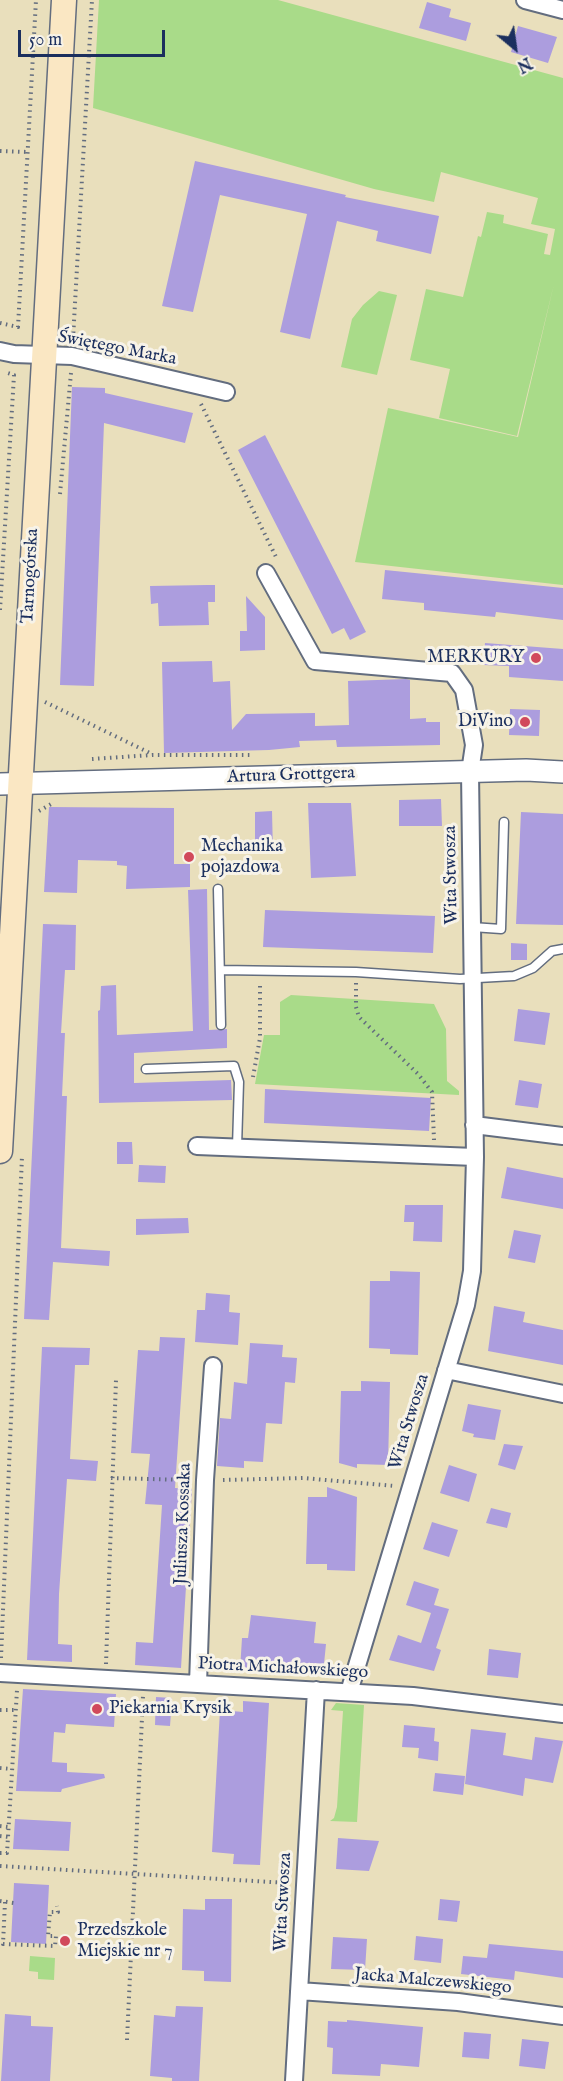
<!DOCTYPE html>
<html>
<head>
<meta charset="utf-8">
<style>
  body { margin:0 }
  #map { position:relative; width:563px; height:2081px; overflow:hidden; background:#e9dfbc; font-family:"IM FELL English",serif }
  canvas { display:block }
  .north { position:absolute; left:485px; top:18px; width:60px; height:60px; -webkit-text-stroke:4px #f7f3e8; paint-order:stroke; rotate:151deg; font-size:16px; font-weight:700; line-height:24px; text-align:center; color:#1b2f5e }
  .north::after { content:''; display:block; margin:auto; width:21px; height:27px; background:#1b2f5e; clip-path:polygon(50% 0,100% 100%,50% 72%,0 100%) }
  .scale { position:absolute; left:18px; top:30px; width:147px; height:27px; box-sizing:border-box; border:3px solid #1b2f5e; border-top:0; padding-left:8px; font-size:18px; line-height:21px; white-space:nowrap; color:#1b2f5e; -webkit-text-stroke:4px #f7f3e8; paint-order:stroke }
</style>
</head>
<body>
<div id="map">
<canvas width="563" height="2081"></canvas>
<div class="north">N</div>
<div class="scale">50 m</div>
</div>
<script>
const context = document.querySelector('canvas').getContext('2d');
context.lineJoin = 'round';
function fillPath(path, color) { context.fillStyle = color; context.fill(path, 'evenodd'); }
const poly = rows => new Path2D(rows.map(r => 'M' + r).join(''));
function strokePath(path, color, width, dash) { context.strokeStyle = color; context.lineWidth = width; context.lineCap = dash ? 'butt' : 'round'; context.setLineDash(dash || []); context.stroke(path); }
function drawText(font, color, halo, rows, align = 'center') {
  context.font = font + ' "IM FELL English",serif'; context.lineWidth = 6; context.setLineDash([]); context.textBaseline = 'middle'; context.strokeStyle = halo; context.fillStyle = color; for (const [text, x, y, turn = 0] of rows) {
    context.save(); context.translate(x, y); context.rotate((+turn || 0) * Math.PI / 180); context.textAlign = isNaN(turn) ? turn : align; if (halo) context.strokeText(text, 0, 0); context.fillText(text, 0, 0); context.restore();
  }
}
const green = poly([
  [99,0,278,0,563,78,563,585,355,562,388,408,518,437,554,284,517,436,439,418,450,369,410,360,426,289,463,297,478,236,481,237,487,212,504,215,503,223,548,234,544,254,550,255,555,229,531,224,538,198,441,172,434,202,374,189,93,108],
  [379,291,397,295,377,375,341,367,352,319,363,305],
  [291,995,434,1004,446,1029,447,1081,459,1091,459,1095,255,1084,264,1035,280,1035,280,1002],
  [336,1703,364,1705,357,1822,330,1821,334,1818,337,1807,343,1711,331,1710],
  [30,1956,55,1958,54,1980,38,1979,38,1972,29,1971]
]);
const building = poly([
  [427,2,451,9,449,17,471,23,466,41,419,28],
  [518,26,557,37,548,63,511,52],
  [195,161,346,195,345,197,439,216,431,254,376,241,378,231,337,221,310,339,280,332,307,214,220,195,193,312,162,306],
  [72,387,105,388,105,393,193,413,185,443,104,423,94,686,60,685],
  [265,435,366,632,350,640,344,628,332,634,238,450],
  [385,570,563,588,563,620,496,612,495,617,424,610,424,603,382,599],
  [207,585,215,585,215,602,208,602,209,625,159,626,158,603,151,604,150,586],
  [246,596,265,617,265,650,240,651,240,631,247,631],
  [485,643,563,649,563,681,509,677,509,666,483,665],
  [212,661,213,682,230,681,232,730,246,714,315,713,315,726,349,725,348,681,406,679,410,680,410,719,426,718,426,722,440,722,440,745,337,747,336,740,299,741,300,747,269,750,164,753,162,662],
  [510,709,540,710,539,736,509,735],
  [441,799,442,826,399,826,399,800],
  [308,803,351,803,356,876,311,878],
  [49,807,174,808,174,864,190,864,190,887,126,889,127,866,117,865,117,861,78,860,77,893,44,892],
  [272,811,273,853,255,854,255,812],
  [521,812,563,814,563,925,516,924],
  [207,889,209,1030,227,1029,227,1048,134,1053,134,1083,231,1080,232,1100,99,1103,98,1011,100,1010,101,986,116,985,117,1035,193,1031,188,890],
  [265,910,435,916,433,953,263,947],
  [43,924,76,925,75,970,65,970,61,1033,65,1033,62,1096,67,1096,61,1248,110,1251,109,1266,53,1262,49,1320,24,1319],
  [511,943,527,944,527,960,511,960],
  [518,1009,550,1013,545,1045,514,1041],
  [519,1080,542,1084,538,1108,515,1105],
  [265,1089,431,1098,429,1131,264,1123],
  [117,1142,132,1142,133,1164,117,1164],
  [139,1165,166,1166,165,1183,138,1182],
  [507,1167,563,1178,563,1209,501,1198],
  [405,1205,443,1205,442,1242,413,1241,414,1222,404,1222],
  [188,1218,189,1233,136,1235,136,1219],
  [514,1230,541,1235,535,1263,508,1258],
  [390,1271,420,1272,418,1355,390,1354,390,1349,369,1348,370,1281,390,1281],
  [206,1293,230,1295,229,1312,240,1313,238,1345,195,1342,197,1310,205,1310],
  [494,1306,525,1312,523,1322,563,1330,563,1365,488,1351],
  [160,1337,185,1338,175,1488,192,1489,181,1668,135,1665,136,1642,153,1643,162,1505,145,1504,150,1454,131,1453,138,1350,159,1351],
  [250,1343,283,1345,282,1357,297,1358,295,1383,285,1382,282,1424,266,1423,263,1462,244,1461,244,1468,217,1466,220,1418,231,1419,234,1382,247,1384],
  [42,1347,90,1348,89,1365,75,1365,70,1459,98,1461,96,1481,67,1479,59,1594,58,1644,72,1645,72,1662,27,1660],
  [361,1381,390,1382,388,1465,357,1464,357,1468,339,1463,341,1391,361,1391],
  [468,1404,501,1410,495,1440,473,1437,474,1434,462,1431],
  [504,1444,523,1446,515,1470,498,1465],
  [449,1465,477,1474,469,1502,440,1493],
  [327,1487,357,1497,355,1571,327,1570,327,1564,306,1564,308,1497,327,1497],
  [491,1508,511,1513,507,1528,486,1523],
  [432,1522,458,1530,449,1557,423,1549],
  [414,1581,439,1589,434,1605,449,1609,436,1648,441,1650,434,1671,389,1660,398,1635,421,1643,431,1613,406,1605],
  [251,1615,316,1622,314,1643,326,1644,323,1674,240,1670,242,1638,248,1638],
  [489,1649,521,1653,518,1678,487,1675],
  [23,1689,116,1694,114,1727,66,1724,65,1733,54,1732,52,1762,67,1763,67,1772,104,1774,105,1778,62,1789,61,1792,16,1791],
  [156,1697,172,1698,170,1726,155,1725],
  [243,1701,269,1703,260,1865,233,1864,234,1854,212,1852,220,1710,243,1712],
  [404,1725,435,1728,434,1741,439,1742,438,1761,418,1758,419,1748,402,1747],
  [471,1729,506,1733,503,1755,532,1760,535,1737,563,1741,553,1783,525,1778,523,1796,465,1784],
  [435,1773,465,1776,463,1795,433,1791],
  [15,1819,71,1822,69,1851,13,1849],
  [338,1838,379,1841,369,1871,336,1869],
  [14,1883,49,1885,46,1944,11,1942],
  [205,1899,232,1899,231,1982,204,1981,204,1971,182,1970,183,1909,205,1910],
  [440,1899,460,1901,457,1922,438,1920],
  [416,1936,443,1939,441,1963,414,1960],
  [333,1937,367,1939,365,1970,331,1969],
  [489,1944,563,1951,563,1978,515,1971,514,1980,461,1974,463,1956,487,1958],
  [176,2006,203,2007,199,2081,172,2081,172,2078,150,2076,154,2015,175,2017],
  [5,2014,31,2016,31,2026,53,2027,50,2081,1,2081],
  [347,2020,423,2027,419,2067,381,2064,380,2076,332,2074,333,2048,327,2047,328,2021,347,2022],
  [464,2032,491,2034,489,2059,462,2057],
  [522,2039,549,2042,545,2069,519,2066]
]);
const path = poly([
  [0,151,28,152],
  [0,323,18,327,36,0],
  [73,339,92,0],
  [201,404,277,559],
  [60,494,71,373],
  [0,610,14,375,8,373],
  [45,702,152,754],
  [92,759,152,755,250,755],
  [39,811,53,803],
  [356,983,356,1007,359,1017,418,1074,432,1092,434,1140],
  [253,1077,260,1038,260,983],
  [111,1478,188,1480],
  [223,1480,303,1478,395,1486],
  [1,1658,22,1156],
  [106,1664,116,1380],
  [0,1710,16,1710],
  [0,1768,12,1769],
  [0,1826,9,1827],
  [0,1836,9,1837],
  [0,1853,7,1853,17,1690],
  [0,1866,288,1883],
  [0,1901,14,1903],
  [5,1902,3,1944,55,1946,56,1936,48,1936,50,1912,58,1912,57,1906],
  [127,2040,143,1696]
]);
const service = poly([
  [218,889,221,1025],
  [472,927,501,929,504,822],
  [220,970,356,972,460,979,514,976,533,968,552,951,563,949],
  [146,1069,234,1066,239,1082,237,1147]
]);
const minor = poly([
  [525,0,563,10],
  [0,351,14,354,72,356,226,392],
  [266,573,315,661,452,673,464,690,474,745,470,772,475,1157,472,1271,466,1305,349,1692],
  [474,1125,563,1136],
  [197,1146,475,1157],
  [446,1370,563,1394],
  [0,1673,413,1696,563,1714],
  [198,1684,205,1480,213,1366],
  [299,1991,458,2002,563,2016],
  [294,2081,316,1690]
]);
const tertiary = poly([
  [0,784,526,770,563,772]
]);
const secondary = poly([
  [0,1151,64,0]
]);
const markers = [
  [536,658,6,"#d1495b"],
  [525,722,6,"#d1495b"],
  [189,857,6,"#d1495b"],
  [97,1709,6,"#d1495b"],
  [65,1941,6,"#d1495b"]
];
const streetNames = [
  ["Świętego Marka",117,349,11],
  ["Tarnogórska",31,576,-87],
  ["Artura Grottgera",291,776,-2],
  ["Wita Stwosza",452,875,-91],
  ["Wita Stwosza",410,1422,-73],
  ["Juliusza Kossaka",184,1524,-88],
  ["Piotra Michałowskiego",283,1669,3],
  ["Wita Stwosza",284,1902,-87],
  ["Jacka Malczewskiego",433,1982,5]
];
const poiNames = [
  ["MERKURY",524,658,"right"],
  ["DiVino",513,722,"right"],
  ["Mechanika",201,847],
  ["pojazdowa",201,868],
  ["Piekarnia Krysik",109,1709],
  ["Przedszkole",77,1931],
  ["Miejskie nr 7",77,1952]
];
fillPath(green, '#a9db89');
fillPath(building, '#ac9dde');
strokePath(service, '#636d7f', 11);
strokePath(minor, '#636d7f', 20);
strokePath(tertiary, '#636d7f', 24);
strokePath(secondary, '#636d7f', 27);
strokePath(path, '#636d7f', 4, [1.5, 4.5]);
strokePath(service, '#fff', 8);
strokePath(minor, '#fff', 16);
strokePath(tertiary, '#fff', 21);
strokePath(secondary, '#fae7c3', 24);
for (const [x, y, r, color] of markers) { const dot = new Path2D(); dot.arc(x, y, r, 0, 2 * Math.PI); context.fillStyle = color; context.fill(dot); strokePath(dot, '#f7f3e8', 2); }
drawText('18px', '#1b2f5e', '#f7f3e8', streetNames);
drawText('18px', '#1b2f5e', '#f7f3e8', poiNames, 'left');
</script>
</body>
</html>
